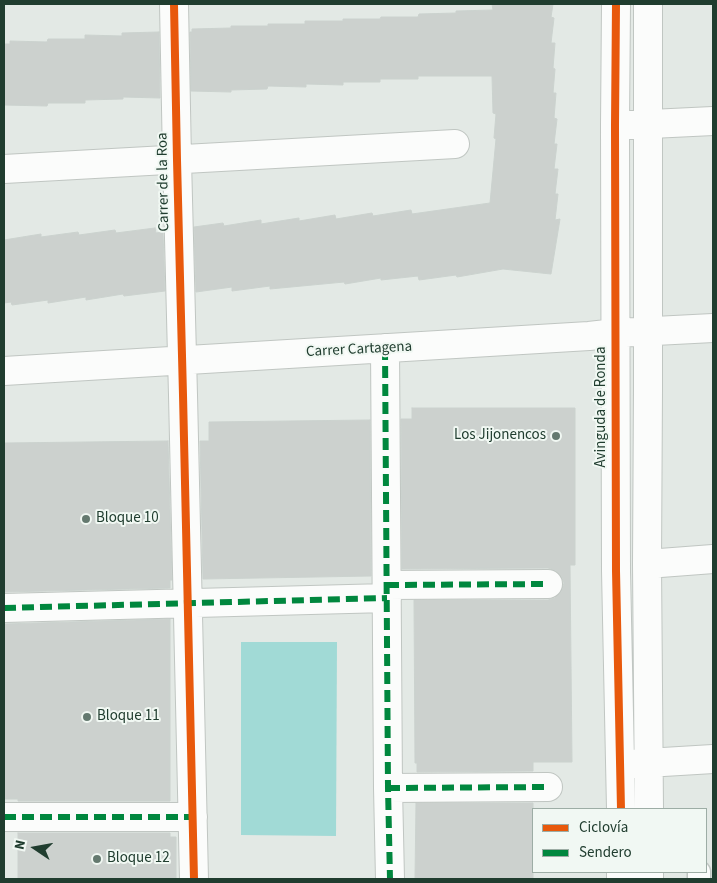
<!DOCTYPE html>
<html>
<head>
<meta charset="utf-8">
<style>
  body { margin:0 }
  #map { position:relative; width:717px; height:883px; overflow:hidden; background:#e3e9e5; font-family:"Source Sans 3",sans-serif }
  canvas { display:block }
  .frame { position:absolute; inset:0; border:5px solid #203d2f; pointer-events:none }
  .legend { position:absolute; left:532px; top:808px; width:175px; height:65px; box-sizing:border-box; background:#f1f8f3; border:1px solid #9dada5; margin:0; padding:6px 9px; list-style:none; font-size:15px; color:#203d2f }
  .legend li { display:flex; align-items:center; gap:10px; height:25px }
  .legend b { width:25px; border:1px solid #9dada5 }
  .north { position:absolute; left:10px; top:823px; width:50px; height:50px; -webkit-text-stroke:4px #f1f8f3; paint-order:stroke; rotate:282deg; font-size:14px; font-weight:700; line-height:20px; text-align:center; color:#203d2f }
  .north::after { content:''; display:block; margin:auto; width:18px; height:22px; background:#203d2f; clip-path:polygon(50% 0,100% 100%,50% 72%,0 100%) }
</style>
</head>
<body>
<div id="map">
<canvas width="717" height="883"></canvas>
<div class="frame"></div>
<ul class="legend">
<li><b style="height:6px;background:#e8590c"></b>Ciclovía</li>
<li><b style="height:6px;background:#00873e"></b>Sendero</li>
</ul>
<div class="north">N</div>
</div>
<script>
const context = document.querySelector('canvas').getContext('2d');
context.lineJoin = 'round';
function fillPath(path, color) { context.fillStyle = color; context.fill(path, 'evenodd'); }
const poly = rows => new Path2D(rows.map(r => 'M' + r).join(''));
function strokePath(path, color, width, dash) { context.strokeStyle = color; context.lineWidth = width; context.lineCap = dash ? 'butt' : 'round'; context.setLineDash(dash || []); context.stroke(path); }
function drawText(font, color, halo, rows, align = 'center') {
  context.font = font + ' "Source Sans 3",sans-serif'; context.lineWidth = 4; context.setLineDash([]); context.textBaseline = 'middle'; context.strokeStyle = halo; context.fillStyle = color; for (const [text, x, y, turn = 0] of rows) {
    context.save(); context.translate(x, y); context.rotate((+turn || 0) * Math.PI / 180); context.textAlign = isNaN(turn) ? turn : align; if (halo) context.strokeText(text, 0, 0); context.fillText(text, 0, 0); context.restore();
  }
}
const water = poly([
  [241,642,337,642,336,836,241,835]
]);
const building = poly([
  [492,4,553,4,551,17,554,18,551,43,555,43,553,68,555,69,553,93,556,93,554,118,557,119,554,144,557,144,554,169,558,169,555,194,558,194,555,220,560,219,551,274,503,269,457,277,456,275,419,280,418,276,381,280,381,278,345,284,344,282,270,289,270,286,232,291,232,287,196,292,194,227,223,223,224,226,261,220,261,224,299,218,299,221,335,215,336,219,372,213,373,216,411,210,412,214,490,203,496,139,494,138,496,114,493,113,492,76,418,76,418,79,380,79,380,82,343,82,343,85,306,84,306,87,268,86,267,89,231,90,231,92,191,91,190,32,192,32,192,29,231,28,231,26,268,26,268,24,305,24,305,21,343,21,343,19,380,19,381,17,418,17,419,14,456,13,456,11,493,10,492,4],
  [159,32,160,98,123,97,123,99,85,100,85,103,48,103,47,106,4,105,4,44,10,44,10,41,47,42,48,39,85,39,85,35,122,36,122,33,159,32],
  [155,228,156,233,163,232,165,291,124,296,123,294,86,300,86,297,48,303,48,300,12,305,11,302,4,303,4,240,41,234,41,237,78,232,79,235,115,230,116,233,155,228],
  [412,408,575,408,575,565,570,565,572,762,533,762,533,771,417,772,417,763,415,763,414,600,548,600,555,598,561,592,564,583,561,576,556,571,548,568,402,569,401,419,412,419,412,408],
  [370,420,371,576,203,579,200,441,209,441,209,422,370,420],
  [168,441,172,580,170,580,170,588,4,592,4,443,168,441],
  [170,619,170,801,18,801,18,799,4,799,4,624,170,619],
  [416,803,533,803,533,879,415,879,416,803],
  [18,833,170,833,170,837,176,837,176,879,18,879,18,833]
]);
const service = poly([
  [699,872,699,879]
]);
const minor = poly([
  [174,4,177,160,183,395,194,879],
  [616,4,615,125,616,571,621,809],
  [648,4,648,389,647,564,649,809],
  [630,125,713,121],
  [4,169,455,144],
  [385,348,388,788,390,879],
  [4,371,589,336,616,333,713,328],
  [647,564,713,559],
  [387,585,548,584],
  [4,608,387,598],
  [630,764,713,759],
  [388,788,548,787],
  [4,817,193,817],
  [649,872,649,879],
  [621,879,621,872]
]);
const quiet = poly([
  [385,348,388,788,390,879],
  [387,585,548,584],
  [4,608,387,598],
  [388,788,548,787],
  [4,817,193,817]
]);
const cycleway = poly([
  [174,4,177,160,183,395,194,879],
  [616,4,615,125,616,571,621,809]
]);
const markers = [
  [556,436,5,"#64796f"],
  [86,519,5,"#64796f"],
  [87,717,5,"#64796f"],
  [97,859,5,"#64796f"]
];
const streetNames = [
  ["Carrer de la Roa",164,182,-91],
  ["Carrer Cartagena",359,350,-3],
  ["Avinguda de Ronda",602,407,-90]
];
const poiNames = [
  ["Los Jijonencos",546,436,"right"],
  ["Bloque 10",96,519],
  ["Bloque 11",97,717],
  ["Bloque 12",107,859]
];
fillPath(water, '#a1dad6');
fillPath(building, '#ccd1ce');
strokePath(building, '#cbd2ce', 1);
strokePath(service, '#c0c6c2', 25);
strokePath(minor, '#c0c6c2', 30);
strokePath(service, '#fbfcfb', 22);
strokePath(minor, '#fbfcfb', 28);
strokePath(quiet, '#00873e', 6, [12, 6]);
strokePath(cycleway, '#e8590c', 8);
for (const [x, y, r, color] of markers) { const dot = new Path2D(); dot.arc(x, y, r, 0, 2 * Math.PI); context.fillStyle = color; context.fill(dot); strokePath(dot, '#f1f8f3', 2); }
drawText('15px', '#203d2f', '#f1f8f3', streetNames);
drawText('15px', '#203d2f', '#f1f8f3', poiNames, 'left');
</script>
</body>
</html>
